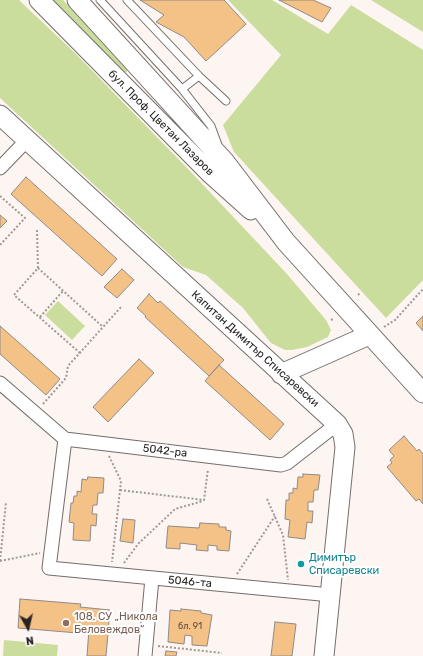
<!DOCTYPE html>
<html>
<head>
<meta charset="utf-8">
<style>
  body { margin:0 }
  #map { position:relative; width:423px; height:656px; overflow:hidden; background:#fdf5f2; font-family:Rubik,sans-serif }
  canvas { display:block }
  .north { position:absolute; left:8px; top:608px; width:40px; height:40px; -webkit-text-stroke:3px #fff; paint-order:stroke; rotate:172deg; font-size:11px; font-weight:700; line-height:16px; text-align:center; color:#262321 }
  .north::after { content:''; display:block; margin:auto; width:14px; height:18px; background:#262321; clip-path:polygon(50% 0,100% 100%,50% 72%,0 100%) }
</style>
</head>
<body>
<div id="map">
<canvas width="423" height="656"></canvas>
<div class="north">N</div>
</div>
<script>
const context = document.querySelector('canvas').getContext('2d');
context.lineJoin = 'round';
function fillPath(path, color) { context.fillStyle = color; context.fill(path, 'evenodd'); }
const poly = rows => new Path2D(rows.map(r => 'M' + r).join(''));
function strokePath(path, color, width, dash) { context.strokeStyle = color; context.lineWidth = width; context.lineCap = dash ? 'butt' : 'round'; context.setLineDash(dash || []); context.stroke(path); }
function drawText(font, color, halo, rows, align = 'center') {
  context.font = font + ' Rubik,sans-serif'; context.lineWidth = 4; context.setLineDash([]); context.textBaseline = 'middle'; context.strokeStyle = halo; context.fillStyle = color; for (const [text, x, y, turn = 0] of rows) {
    context.save(); context.translate(x, y); context.rotate((+turn || 0) * Math.PI / 180); context.textAlign = isNaN(turn) ? turn : align; if (halo) context.strokeText(text, 0, 0); context.fillText(text, 0, 0); context.restore();
  }
}
const green = poly([
  [0,0,19,0,74,52,191,172,287,274,326,320,331,330,328,337,307,347,292,350,285,350,271,343,243,308,206,275,183,267,0,98],
  [52,0,63,0,127,69,127,72,124,72],
  [228,0,272,0,328,34,351,5,423,50,423,280,386,318,234,152,223,125,281,55],
  [371,0,423,0,423,32],
  [58,301,85,326,72,340,45,315],
  [4,640,58,645,57,656,3,656]
]);
const building = poly([
  [140,0,224,0,246,24,206,61,184,37,156,22,164,15,140,0],
  [279,0,313,0,331,8,322,22,279,0],
  [26,177,117,259,102,276,11,194,26,177],
  [0,215,7,221,0,228,0,215],
  [122,269,134,280,117,298,104,287,122,269],
  [149,294,158,303,160,301,224,360,209,376,145,317,146,316,137,308,149,294],
  [423,316,423,331,416,323,423,316],
  [0,326,60,379,46,395,0,354,0,326],
  [139,359,154,373,108,422,93,407,139,359],
  [219,365,284,424,270,440,205,381,219,365],
  [404,436,417,451,419,449,423,454,423,504,419,499,416,501,387,467,392,463,390,460,394,456,389,450,404,436],
  [303,474,320,475,318,490,314,490,313,502,308,502,308,511,313,511,312,523,307,522,305,539,288,537,290,520,285,519,286,500,289,500,289,493,293,493,293,488,297,489,298,477,303,477,303,474],
  [88,477,104,478,103,493,98,493,97,505,93,505,92,514,97,514,96,526,91,525,90,541,73,540,74,523,69,522,71,503,73,503,74,496,77,496,77,491,81,492,82,479,87,480,88,477],
  [123,519,135,520,133,543,120,541,123,519],
  [200,523,219,524,219,527,226,527,226,530,231,531,229,551,217,550,217,546,208,545,208,551,196,550,197,545,180,543,180,549,166,548,168,526,199,528,200,523],
  [20,599,81,604,80,607,110,610,106,656,87,656,89,629,78,628,78,633,18,628,20,599],
  [181,609,201,611,201,613,212,615,207,646,192,645,192,636,185,635,184,644,168,642,170,610,181,611,181,609],
  [275,622,296,624,292,656,271,656,275,622],
  [166,651,177,652,176,656,165,656,166,651]
]);
const path = poly([
  [0,196,25,218,0,245],
  [37,230,38,268],
  [358,295,360,293],
  [40,317,63,291],
  [331,320,333,319],
  [384,327,395,320,423,289],
  [80,353,14,295,38,268,103,327],
  [43,404,66,378,68,366,121,307],
  [109,456,121,481,112,562],
  [120,490,204,500,208,469],
  [267,499,283,535,288,580],
  [0,561,6,502],
  [0,561,40,553],
  [124,563,138,544,175,509,203,501],
  [237,574,275,516],
  [158,646,222,653]
]);
const lane = poly([
  [100,0,182,89,211,126,218,145],
  [127,0,199,76,226,101],
  [182,89,199,76]
]);
const street = poly([
  [0,168,27,140],
  [0,383,65,439,281,465,287,463,337,424],
  [65,439,49,568,331,595],
  [145,656,152,578]
]);
const secondary = poly([
  [39,0,211,174,251,210],
  [77,0,225,162,286,242,423,393],
  [0,115,337,424,343,434,345,447,324,656],
  [281,374,369,335]
]);
const markers = [
  [301,564,4,"#0f9aa8"],
  [66,623,4,"#8d6e63"]
];
const numberNames = [
  ["бл. 91",190,626]
];
const streetNames = [
  ["бул. Проф. Цветан Лазаров",161,123,45],
  ["Капитан Димитър Списаревски",255,349,42],
  ["5042-ра",165,451,7],
  ["5046-та",190,582,5]
];
const cultureNames = [
  ["Димитър",309,558],
  ["Списаревски",309,571]
];
const educationNames = [
  ["108. СУ „Никола",74,617],
  ["Беловеждов“",74,630]
];
fillPath(green, '#cbdd9c');
fillPath(building, '#f4c187');
strokePath(building, '#908b86', 1);
strokePath(lane, '#746d6a', 9);
strokePath(street, '#746d6a', 15);
strokePath(secondary, '#746d6a', 21);
strokePath(path, '#9f9996', 2, [2, 2]);
strokePath(lane, '#fff', 7);
strokePath(street, '#fff', 13);
strokePath(secondary, '#fff', 19);
for (const [x, y, r, color] of markers) { const dot = new Path2D(); dot.arc(x, y, r, 0, 2 * Math.PI); context.fillStyle = color; context.fill(dot); strokePath(dot, '#fff', 1.5); }
drawText('9px', '#5a4a3a', null, numberNames);
drawText('11px', '#262321', '#fff', streetNames);
drawText('11px', '#0d838f', '#fff', cultureNames, 'left');
drawText('11px', '#785e54', '#fff', educationNames, 'left');
</script>
</body>
</html>
